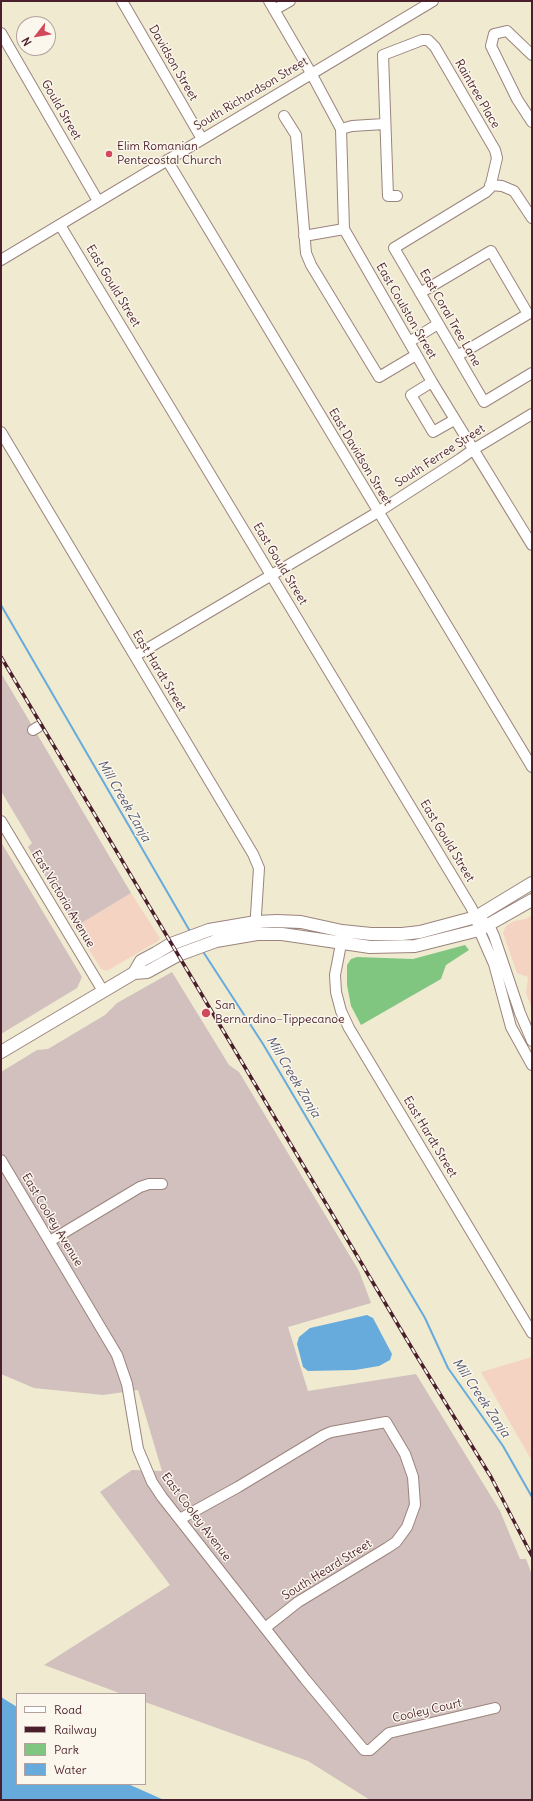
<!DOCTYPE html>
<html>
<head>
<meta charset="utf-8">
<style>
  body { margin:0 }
  #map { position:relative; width:533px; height:1801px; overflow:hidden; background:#efead0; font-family:Delius,sans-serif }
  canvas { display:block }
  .frame { position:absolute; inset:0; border:2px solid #4a1f2b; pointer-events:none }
  .legend { position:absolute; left:16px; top:1693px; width:130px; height:92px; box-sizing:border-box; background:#fbf7ec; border:1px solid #b4a19f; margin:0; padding:5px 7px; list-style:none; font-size:12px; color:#4a1f2b }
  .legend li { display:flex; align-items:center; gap:8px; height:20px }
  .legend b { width:20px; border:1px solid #b4a19f }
  .north { position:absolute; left:16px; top:16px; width:40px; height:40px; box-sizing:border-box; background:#fbf7ec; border:1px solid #b4a19f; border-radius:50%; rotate:239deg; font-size:11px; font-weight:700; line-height:16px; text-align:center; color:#4a1f2b }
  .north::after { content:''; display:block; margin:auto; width:14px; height:18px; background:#d1495b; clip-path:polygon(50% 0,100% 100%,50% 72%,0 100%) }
</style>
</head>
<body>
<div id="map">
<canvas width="533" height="1801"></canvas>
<div class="frame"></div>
<ul class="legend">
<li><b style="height:5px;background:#fff"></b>Road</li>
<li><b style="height:5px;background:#4a1f2b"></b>Railway</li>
<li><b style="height:11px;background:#80c681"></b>Park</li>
<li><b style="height:11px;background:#66abdc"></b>Water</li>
</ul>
<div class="north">N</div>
</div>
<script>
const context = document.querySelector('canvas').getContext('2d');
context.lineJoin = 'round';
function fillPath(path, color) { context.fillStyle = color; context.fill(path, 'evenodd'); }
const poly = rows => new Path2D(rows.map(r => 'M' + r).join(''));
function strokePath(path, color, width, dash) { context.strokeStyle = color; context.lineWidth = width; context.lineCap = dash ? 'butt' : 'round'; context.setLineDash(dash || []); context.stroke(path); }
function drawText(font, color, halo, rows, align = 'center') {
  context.font = font + ' Delius,sans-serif'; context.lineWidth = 3; context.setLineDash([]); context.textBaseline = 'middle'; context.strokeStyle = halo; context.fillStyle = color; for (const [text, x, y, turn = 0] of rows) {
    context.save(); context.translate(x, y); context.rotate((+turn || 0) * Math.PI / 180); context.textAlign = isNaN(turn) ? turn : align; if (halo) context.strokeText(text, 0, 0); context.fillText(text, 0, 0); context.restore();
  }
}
const built = poly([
  [131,893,160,938,158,941,107,971,101,969,75,927],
  [532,915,532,1009,526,993,528,977,517,973,503,933,506,926,514,921,526,919],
  [532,1357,532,1461,481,1372]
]);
const industrial = poly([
  [1,673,131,893,75,927,28,847,32,843,1,791],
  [1,842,82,977,77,988,1,1034],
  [172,972,229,1065,239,1072,359,1271,371,1303,288,1327,308,1391,416,1374,500,1511,520,1559,526,1559,532,1575,532,1800,370,1800,308,1761,145,1702,145,1694,122,1694,44,1665,170,1585,100,1492,132,1470,162,1471,138,1390,103,1395,34,1388,1,1374,1,1072,37,1050,48,1049,105,1015,117,1003]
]);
const green = poly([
  [465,945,469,950,446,965,441,979,361,1025,351,1006,347,985,347,965,351,959,357,957,413,959]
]);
const water = poly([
  [367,1315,373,1318,392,1354,390,1360,379,1366,355,1370,308,1371,303,1367,297,1344,299,1337,310,1328],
  [1,1697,17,1707,17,1784,128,1784,164,1800,1,1800]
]);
const stream = poly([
  [1,605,191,933],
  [202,950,263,1044,425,1318,448,1368,503,1446,532,1497]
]);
const minor = poly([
  [122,1,202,139],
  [269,1,311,73,341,129,344,229,432,382,532,545],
  [274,10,290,1],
  [1,33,98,201],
  [532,55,507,31,494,34,491,46,517,99,532,122],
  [284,116,296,135,306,253,311,265,379,377,416,355],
  [341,129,352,126,384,124],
  [167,160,532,767],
  [490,185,502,186,514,191,532,218],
  [397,196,388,196,383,55,422,40,428,40,435,47,495,150,497,158,490,188,486,192,394,248,484,402,532,373],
  [60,225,471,907,476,917,479,930,494,964,511,1027,532,1065],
  [304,236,344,229],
  [1,260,433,1],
  [420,293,491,251,528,314,457,356],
  [409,342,438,324],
  [432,382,411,395,433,432,454,420],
  [1,432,253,854,259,868,256,915,256,929],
  [135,656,378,512,460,459,474,449,532,414],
  [33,730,38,727],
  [1,821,103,991],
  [483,921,489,925,494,936,520,1013,532,1041],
  [341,944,335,975,336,992,341,1011,349,1028,532,1333],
  [1,1160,117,1355,127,1384,138,1449,152,1482,162,1497,305,1679,364,1750,370,1750,389,1733,495,1708],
  [50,1241,140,1187,149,1184,162,1184],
  [180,1519,238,1487,324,1435,331,1432,386,1422,405,1454,413,1477,415,1505,407,1527,396,1542,387,1548,298,1602,265,1628]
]);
const major = poly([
  [134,973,141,961,156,953,171,944,209,930,256,922,277,921,301,922,342,931,371,934,402,934,420,932,476,917,532,883],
  [1,1052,134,973,147,972,178,955,216,941,257,934,282,934,370,947,415,946,479,930,532,900]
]);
const rail = poly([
  [1,657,416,1355,491,1477,532,1556]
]);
const markers = [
  [109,154,4,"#d1495b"],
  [206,1013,5,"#d1495b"]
];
const streetNames = [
  ["Davidson Street",173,63,60],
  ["South Richardson Street",251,94,-31],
  ["Raintree Place",477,94,60],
  ["Gould Street",61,110,60],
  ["East Gould Street",113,286,59],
  ["East Coulston Street",406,311,60],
  ["East Coral Tree Lane",450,318,60],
  ["South Ferree Street",440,456,-33],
  ["East Davidson Street",360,457,59],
  ["East Gould Street",280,564,59],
  ["East Hardt Street",159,671,59],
  ["East Gould Street",447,841,59],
  ["East Victoria Avenue",63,899,59],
  ["East Hardt Street",430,1137,59],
  ["East Cooley Avenue",52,1220,59],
  ["East Cooley Avenue",196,1517,53],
  ["South Heard Street",327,1570,-32],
  ["Cooley Court",427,1711,-13]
];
const poiNames = [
  ["Elim Romanian",117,147],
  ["Pentecostal Church",117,161],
  ["San",215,1006],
  ["Bernardino–Tippecanoe",215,1020]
];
const waterNames = [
  ["Mill Creek Zanja",124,801,60],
  ["Mill Creek Zanja",293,1077,59],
  ["Mill Creek Zanja",481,1398,56]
];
fillPath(built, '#f5d3c2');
fillPath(industrial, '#d1c0bd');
fillPath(green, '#80c681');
fillPath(water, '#66abdc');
strokePath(stream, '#66abdc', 2);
strokePath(minor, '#9c847e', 12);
strokePath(major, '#9c847e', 14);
strokePath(minor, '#fff', 10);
strokePath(major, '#fff', 12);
strokePath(rail, '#4a1f2b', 3.5);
strokePath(rail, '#fbf7ec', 2, [6]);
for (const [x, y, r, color] of markers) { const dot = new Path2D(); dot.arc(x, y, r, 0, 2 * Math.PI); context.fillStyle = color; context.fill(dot); strokePath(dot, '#fbf7ec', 1.5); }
drawText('12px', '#4a1f2b', '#fbf7ec', streetNames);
drawText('12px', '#4a1f2b', '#fbf7ec', poiNames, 'left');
drawText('italic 13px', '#555772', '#fbf7ec', waterNames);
</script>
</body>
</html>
